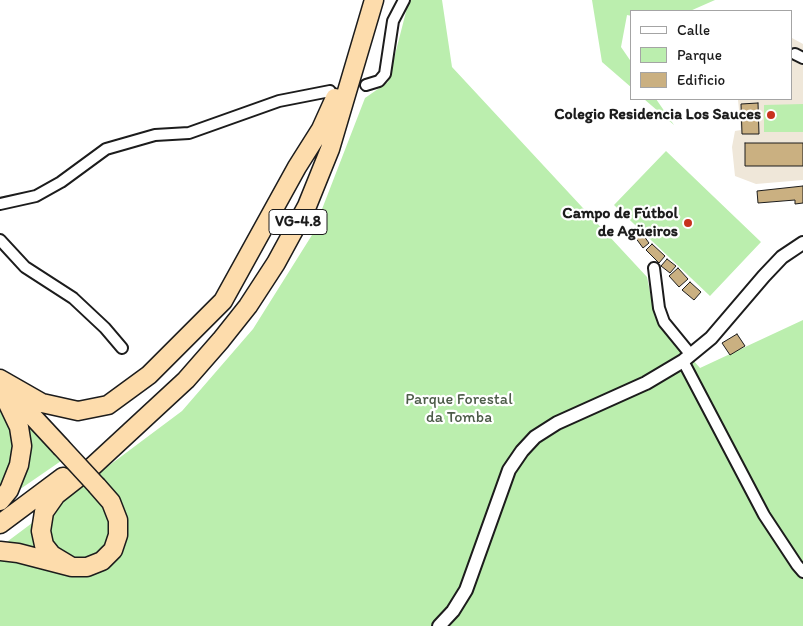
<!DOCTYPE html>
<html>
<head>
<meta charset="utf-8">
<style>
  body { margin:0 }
  #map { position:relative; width:803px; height:626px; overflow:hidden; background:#fff; font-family:Itim,sans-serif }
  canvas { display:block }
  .legend { position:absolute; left:630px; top:10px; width:162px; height:90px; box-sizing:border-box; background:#fff; border:1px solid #a4a4a4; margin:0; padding:6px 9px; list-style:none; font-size:15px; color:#1c1c1c }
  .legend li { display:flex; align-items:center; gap:10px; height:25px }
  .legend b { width:25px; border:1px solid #a4a4a4 }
</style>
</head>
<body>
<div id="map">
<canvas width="803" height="626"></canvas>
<ul class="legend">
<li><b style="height:6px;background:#fff"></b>Calle</li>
<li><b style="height:14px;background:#bbeeae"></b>Parque</li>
<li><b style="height:14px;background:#cab081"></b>Edificio</li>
</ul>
</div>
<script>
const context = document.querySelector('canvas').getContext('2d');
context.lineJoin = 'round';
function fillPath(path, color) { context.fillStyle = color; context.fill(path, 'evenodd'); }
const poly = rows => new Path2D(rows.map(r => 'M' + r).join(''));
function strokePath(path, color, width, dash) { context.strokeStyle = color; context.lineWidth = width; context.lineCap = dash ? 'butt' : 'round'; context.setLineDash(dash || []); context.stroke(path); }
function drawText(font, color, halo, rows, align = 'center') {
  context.font = font + ' Itim,sans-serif'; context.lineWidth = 4.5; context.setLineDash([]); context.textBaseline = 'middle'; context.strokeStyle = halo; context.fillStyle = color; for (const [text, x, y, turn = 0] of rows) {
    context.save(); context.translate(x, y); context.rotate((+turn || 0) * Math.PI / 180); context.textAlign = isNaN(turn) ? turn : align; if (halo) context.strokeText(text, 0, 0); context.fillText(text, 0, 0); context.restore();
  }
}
const built = poly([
  [792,38,803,44,803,180,756,184,735,176,732,147,735,131,741,130,738,100,722,100,722,99,792,99]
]);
const green = poly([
  [409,0,442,0,452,67,647,277,655,317,700,368,803,320,803,626,0,626,0,547,182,411,253,329,312,235,365,98,388,82],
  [592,0,715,0,690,11,632,11,632,16,627,15,621,47,632,63,632,88,602,62],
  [644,99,656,99,674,125],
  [803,104,803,132,764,132,764,105],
  [666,151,761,242,710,296,614,205],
  [0,402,33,430,61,461,0,503]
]);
const building = poly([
  [758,103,759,134,742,134,741,104,758,103],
  [745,143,803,143,803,166,745,166,745,143],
  [803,186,803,203,795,204,795,200,758,203,757,191,803,186],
  [638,227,641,232,636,236,632,231,638,227],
  [641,232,649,243,643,248,635,237,641,232],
  [652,244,665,256,659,263,646,250,652,244],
  [667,259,676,266,670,273,661,266,667,259],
  [678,268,688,279,679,287,669,276,678,268],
  [690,282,701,292,694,300,682,290,690,282],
  [737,334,745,346,730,355,722,343,737,334]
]);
const minor = poly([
  [795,54,803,58],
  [366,85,379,81,385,74,393,21,404,0],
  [0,204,36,196,61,182,106,149,155,135,189,133,279,101,330,91],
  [0,240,25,267,73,298,105,328,122,348],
  [654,268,659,308,664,322,691,355],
  [683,361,764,515,797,565,803,572]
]);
const tertiary = poly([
  [439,626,453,611,466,590,509,470,522,451,535,437,557,423,646,383,683,361,711,338,764,276,782,257,803,243]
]);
const trunk = poly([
  [0,379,42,403,78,411,108,405,149,375,223,301,297,167,321,129,335,98],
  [0,387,19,427,22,446,19,465,9,490,0,501],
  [9,391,61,447],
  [0,524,63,477],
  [0,551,18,553,72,567,87,567,102,561,113,550,118,535,118,520,111,502,97,486],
  [72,567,52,555,44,545,41,531,44,512,56,495,93,466,186,380,221,340,248,306,276,263,307,206,330,149,374,0]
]);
const trunkBridge = poly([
  [61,447,97,486]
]);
const markers = [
  [771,115,5,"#c8321e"],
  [688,223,5,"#c8321e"]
];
const shields = [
  [298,222,58]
];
const shieldNames = [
  ["VG-4.8",298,222]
];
const poiNames = [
  ["Colegio Residencia Los Sauces",761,115],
  ["Campo de Fútbol",678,214],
  ["de Agüeiros",678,232]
];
const parkNames = [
  ["Parque Forestal",459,400],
  ["da Tomba",459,418]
];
fillPath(built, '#efe7d9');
fillPath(green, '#bbeeae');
fillPath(building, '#cab081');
strokePath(building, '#1c1c1c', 1);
strokePath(minor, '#1c1c1c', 14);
strokePath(tertiary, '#1c1c1c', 16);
strokePath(trunk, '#1c1c1c', 21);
strokePath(minor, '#fff', 10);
strokePath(tertiary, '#fff', 12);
strokePath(trunk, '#fddcac', 18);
strokePath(trunkBridge, '#1c1c1c', 21, []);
strokePath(trunkBridge, '#fddcac', 18);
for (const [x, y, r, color] of markers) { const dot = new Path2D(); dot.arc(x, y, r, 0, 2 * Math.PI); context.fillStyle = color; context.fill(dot); strokePath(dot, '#fff', 2); }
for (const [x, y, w] of shields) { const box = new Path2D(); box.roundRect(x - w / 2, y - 12.5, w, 25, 4); context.fillStyle = '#fff'; context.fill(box); strokePath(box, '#1c1c1c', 1); }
drawText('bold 15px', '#1c1c1c', null, shieldNames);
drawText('bold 16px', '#1c1c1c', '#fff', poiNames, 'right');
drawText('16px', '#4c5b48', '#fff', parkNames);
</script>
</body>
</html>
